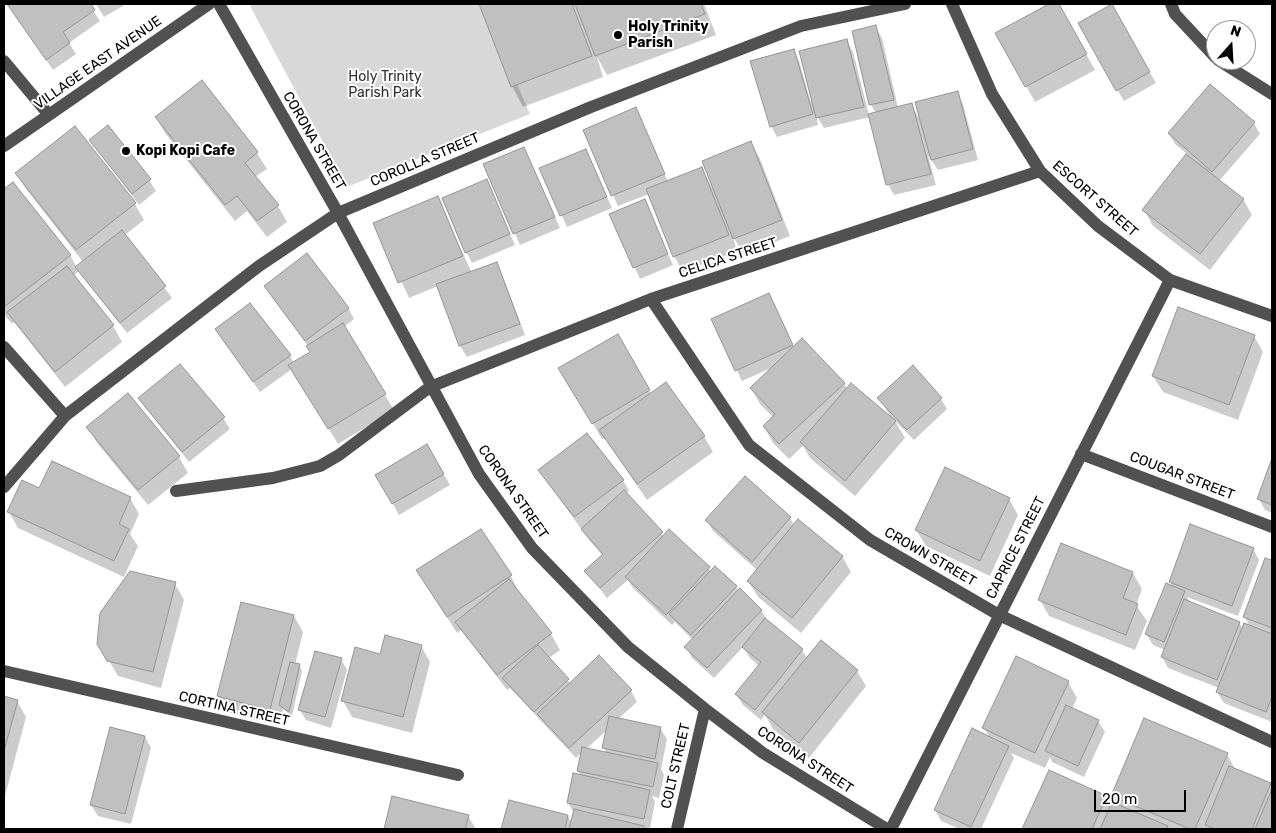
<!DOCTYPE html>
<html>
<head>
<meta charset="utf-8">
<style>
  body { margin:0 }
  #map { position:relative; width:1276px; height:833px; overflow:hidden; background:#fff; font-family:Rubik,sans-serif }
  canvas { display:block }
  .frame { position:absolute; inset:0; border:5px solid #000; pointer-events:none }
  .north { position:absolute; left:1206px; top:20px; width:50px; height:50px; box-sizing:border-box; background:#fff; border:1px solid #999; border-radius:50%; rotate:19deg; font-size:14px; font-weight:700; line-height:20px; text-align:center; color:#000 }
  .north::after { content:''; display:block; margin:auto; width:18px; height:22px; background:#000; clip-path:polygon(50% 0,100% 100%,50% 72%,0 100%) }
  .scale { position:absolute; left:1094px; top:790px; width:92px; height:22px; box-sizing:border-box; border:2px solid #000; border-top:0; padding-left:6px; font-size:15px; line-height:18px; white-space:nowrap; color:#000; -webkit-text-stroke:4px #fff; paint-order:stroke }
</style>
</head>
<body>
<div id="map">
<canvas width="1276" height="833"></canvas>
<div class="frame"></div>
<div class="north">N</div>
<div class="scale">20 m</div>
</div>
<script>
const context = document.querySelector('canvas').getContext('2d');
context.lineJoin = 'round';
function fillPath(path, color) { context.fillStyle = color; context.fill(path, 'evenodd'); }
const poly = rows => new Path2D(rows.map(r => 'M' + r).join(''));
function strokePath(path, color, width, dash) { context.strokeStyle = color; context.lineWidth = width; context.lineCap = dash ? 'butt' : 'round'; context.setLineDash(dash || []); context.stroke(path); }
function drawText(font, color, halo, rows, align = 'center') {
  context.font = font + ' Rubik,sans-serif'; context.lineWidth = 4; context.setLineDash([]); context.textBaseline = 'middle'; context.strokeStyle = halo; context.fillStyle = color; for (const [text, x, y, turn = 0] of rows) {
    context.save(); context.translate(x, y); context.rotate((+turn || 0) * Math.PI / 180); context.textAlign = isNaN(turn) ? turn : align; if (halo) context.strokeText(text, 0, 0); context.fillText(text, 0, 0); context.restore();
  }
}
const green = poly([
  [256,4,483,4,530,114,347,187,250,6]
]);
const shadow = poly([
  [8,4,89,4,100,21,69,43,76,54,53,70],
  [96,4,126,4,104,17],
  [480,4,704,4,716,35,607,75,597,57,603,77,523,107,512,86],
  [1051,4,1058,4,1095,70,1035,102,997,33],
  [1111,5,1156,83,1124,101,1079,23],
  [875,27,882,38,898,108,911,104,920,120,957,93,963,104,978,160,938,170,928,155,936,185,894,195,888,184,870,117,824,128,816,115,818,125,777,137,771,126,793,50,799,61,811,103,847,41,853,52,869,115,876,113,871,105,854,32],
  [201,82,257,153,267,169,255,177,278,206,287,222,267,237,247,211,235,221,165,133,156,117],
  [1210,85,1254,123,1260,134,1219,181,1243,199,1252,215,1210,270,1153,226,1144,210,1187,154,1175,144,1169,134],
  [636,109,668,182,702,169,712,187,751,143,760,159,790,236,744,254,732,235,737,251,683,272,674,256,649,194,618,206,584,131],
  [75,128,135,204,144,220,125,235,172,298,127,333,79,271,73,276,113,326,122,342,65,387,14,322,12,324,4,314,4,191,13,184,70,255,77,268,83,262,26,189,17,174],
  [91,141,149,180,156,191,139,205],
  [524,148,560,228,520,245,485,165],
  [586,150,612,208,567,227,541,169],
  [486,181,515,245,472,263,466,252],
  [437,198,472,273,496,264,502,275,525,335,467,357,460,346,438,286,409,298,375,224],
  [644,201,673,265,640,279,611,215],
  [265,287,348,308,354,319,344,327,394,410,338,444,292,369,260,392,217,330,290,356,294,363,311,353,308,346],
  [769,294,794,348,844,383,847,389,893,420,879,398,941,399,947,409,914,440,895,421,905,438,855,496,810,458,803,446,789,459,773,443,764,427,774,418,760,404,751,388,771,368,742,381,712,319],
  [617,335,651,394,704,436,713,452,647,500,605,438,602,439,560,368],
  [1254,336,1263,352,1238,420,1163,392,1153,376],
  [127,394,179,457,188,473,148,505,97,443,88,427],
  [139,399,223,418,230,429,189,462],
  [427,446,450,485,399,515,377,475],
  [1272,461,1272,513,1265,510,1259,499],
  [540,471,623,480,629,491,626,494,664,537,709,568,711,572,715,568,761,610,768,622,802,650,807,658,857,671,866,686,809,758,773,729,765,715,761,720,743,705,736,694,759,666,750,658,743,647,714,678,692,658,686,647,693,640,675,622,672,625,633,588,628,580,607,598,586,571,603,556,589,540],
  [745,478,790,518,794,525,842,556,851,572,801,633,758,597,748,581,757,570,713,531,707,520],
  [40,490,130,498,139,514,130,534,138,546,124,577,18,528,9,512],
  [1009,499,1018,515,990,576,926,546,916,530],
  [481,530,511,576,519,593,551,634,560,650,549,658,571,684,631,691,637,702,618,719,660,728,667,739,661,769,664,775,659,798,652,796,655,802,650,829,503,829,510,801,568,816,572,823,574,813,568,803,581,776,578,771,582,752,576,758,510,688,507,690,461,630,457,633,427,586],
  [608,729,604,748,607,753,586,749],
  [1062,545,1133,573,1142,589,1136,605,1147,621,1135,650,1049,616,1040,600],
  [1253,549,1259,560,1238,616,1187,597,1191,603,1239,623,1243,629,1250,627,1245,617,1266,559,1272,562,1272,722,1224,703,1217,692,1219,688,1168,668,1162,657,1165,650,1153,645,1146,634,1173,587,1170,582],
  [175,584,184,600,161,688,118,676,99,644],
  [294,616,303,632,295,665,299,665,302,671,292,716,283,709,279,725,228,712,218,696],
  [421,646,430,662,412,733,352,717,343,701],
  [341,659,347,670,331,728,306,720,300,710],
  [1068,682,1077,698,1072,709,1098,721,1105,732,1084,777,1052,762,1050,757,1045,768,1011,753,1014,758,981,829,960,829,941,821,935,810,990,738,984,728],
  [4,697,17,701,26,717,4,800],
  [145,737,151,748,131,824,98,816,91,805],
  [1227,754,1236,771,1270,784,1272,788,1272,829,1024,829,1049,772,1106,797,1111,806,1118,806,1113,796],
  [393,798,468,816,476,829,385,829]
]);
const building = poly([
  [7,4,91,4,95,10,63,32,70,43,46,60,7,4],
  [479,4,572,4,592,56,511,87,479,4],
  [575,4,701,4,705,14,595,56,575,4],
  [1049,4,1059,4,1087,54,1025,87,995,33,1049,4],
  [1112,4,1150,72,1116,91,1078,23,1112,4],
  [876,25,894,100,869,105,852,31,876,25],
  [847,39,864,107,816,118,799,51,847,39],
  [794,49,813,114,770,127,750,61,794,49],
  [202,80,258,152,245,163,279,205,257,221,237,196,225,205,155,117,202,80],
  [1210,84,1255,122,1212,172,1168,133,1210,84],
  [958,91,973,149,931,160,915,102,958,91],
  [912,103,931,174,886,185,868,114,912,103],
  [636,107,665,174,611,196,583,130,636,107],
  [108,125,151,179,132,194,89,140,108,125],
  [75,126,136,203,76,250,15,173,75,126],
  [751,141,782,220,733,239,702,161,751,141],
  [524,147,555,217,513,234,483,164,524,147],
  [586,149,607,197,560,216,539,168,586,149],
  [1186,154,1244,199,1200,254,1142,210,1186,154],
  [702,167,729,235,673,257,646,189,702,167],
  [487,179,510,234,465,253,442,198,487,179],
  [13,182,71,255,4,307,4,189,13,182],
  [438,196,463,256,398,283,373,223,438,196],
  [645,199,668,254,633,268,609,214,645,199],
  [122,230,166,286,120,323,75,267,122,230],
  [307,253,349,308,305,341,264,286,307,253],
  [497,262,520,324,459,346,436,284,497,262],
  [67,266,114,325,55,372,7,312,67,266],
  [769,293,793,345,735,371,711,319,769,293],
  [250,303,291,355,253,382,215,329,250,303],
  [1178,307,1255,335,1229,405,1152,376,1178,307],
  [343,323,386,394,328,429,288,365,310,352,306,346,343,323],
  [618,334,650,390,592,424,558,368,618,334],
  [802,338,845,383,779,444,763,426,775,414,750,388,802,338],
  [180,364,225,417,182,452,138,398,180,364],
  [913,365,942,398,907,430,877,398,913,365],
  [666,382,705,436,637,484,599,430,666,382],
  [851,383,896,421,845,481,800,442,851,383],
  [128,393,180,456,138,490,86,427,128,393],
  [587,433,624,480,574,517,538,470,587,433],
  [427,444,444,474,392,504,375,475,427,444],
  [1272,458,1272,505,1257,499,1272,458],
  [52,461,131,497,119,524,129,529,114,561,7,512,22,480,39,488,52,461],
  [945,467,1010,498,980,561,915,530,945,467],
  [745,476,791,517,752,562,705,520,745,476],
  [624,490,663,532,600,588,584,571,603,554,581,529,624,490],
  [798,519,843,556,792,618,747,581,798,519],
  [1190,524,1254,548,1232,606,1169,582,1190,524],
  [481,529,512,575,447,617,416,570,481,529],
  [669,529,710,567,666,615,625,577,669,529],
  [1061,543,1133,572,1123,598,1138,604,1126,635,1038,600,1061,543],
  [1265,558,1272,560,1272,628,1243,617,1265,558],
  [715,566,737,586,691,635,669,614,715,566],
  [130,571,176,582,153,672,107,661,97,644,100,613,130,571],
  [509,579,552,633,497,675,455,622,509,579],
  [1166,583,1185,591,1164,642,1145,634,1166,583],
  [740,588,762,610,707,668,684,647,740,588],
  [1184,599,1240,622,1217,680,1161,657,1184,599],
  [241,602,294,615,270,710,217,696,241,602],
  [765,618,803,649,755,710,735,694,761,662,742,647,765,618],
  [1244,623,1272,634,1272,697,1266,712,1216,692,1244,623],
  [385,635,422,645,403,717,341,701,355,647,380,654,385,635],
  [821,640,858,670,799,743,762,712,821,640],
  [538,645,569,679,534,712,502,678,538,645],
  [315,651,342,658,325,717,298,710,315,651],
  [599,655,632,690,569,748,537,714,599,655],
  [1016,656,1069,681,1035,753,982,728,1016,656],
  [290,662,300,664,289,712,279,705,290,662],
  [4,696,18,700,4,751,4,696],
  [1066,705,1099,720,1078,766,1045,751,1066,705],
  [609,716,661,727,655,759,602,748,609,716],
  [1144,718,1228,753,1195,829,1190,829,1111,796,1144,718],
  [110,727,145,736,125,814,90,805,110,727],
  [972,728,1009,746,971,827,934,810,972,728],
  [582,747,658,763,653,787,577,771,582,747],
  [1229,766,1271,783,1252,829,1215,829,1205,825,1229,766],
  [1049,770,1107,796,1092,829,1022,829,1049,770],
  [573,773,650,790,644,819,567,803,573,773],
  [1272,789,1272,829,1255,829,1272,789],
  [392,796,469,815,465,829,384,829,392,796],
  [509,800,568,815,565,829,501,829,509,800],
  [1112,802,1168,826,1167,829,1100,829,1112,802],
  [574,809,644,826,643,829,569,829,574,809]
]);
const minor = poly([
  [219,4,338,213,479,474,532,548,628,647,705,709,763,753,887,829],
  [952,4,992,94,1040,171,1098,226,1170,280,1272,316],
  [1171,4,1175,14,1216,58],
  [1218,60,1272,94],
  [4,61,49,115],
  [4,146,209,4],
  [651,299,749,445,870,540,999,615,1272,742],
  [4,347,65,416],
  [1081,454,1272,527],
  [4,487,65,416,259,266,338,213,591,107,801,26,905,4],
  [176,491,273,478,320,466,339,455,430,387,651,299,1040,171],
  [4,671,458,775],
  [677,829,705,709],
  [891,829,1170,280]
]);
const markers = [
  [618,35,5,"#000"],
  [126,151,5,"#000"]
];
const poiNames = [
  ["Holy Trinity",628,27],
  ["Parish",628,43],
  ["Kopi Kopi Cafe",136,151]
];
const streetNames = [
  ["VILLAGE EAST AVENUE",98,63,-35],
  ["CORONA STREET",314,141,60],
  ["COROLLA STREET",425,160,-23],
  ["ESCORT STREET",1095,199,41],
  ["CELICA STREET",728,258,-18],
  ["COUGAR STREET",1182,476,21],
  ["CORONA STREET",513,492,55],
  ["CAPRICE STREET",1016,548,-63],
  ["CROWN STREET",930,557,30],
  ["CORTINA STREET",234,709,13],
  ["CORONA STREET",805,760,33],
  ["COLT STREET",676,766,-77]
];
const parkNames = [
  ["Holy Trinity",385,77],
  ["Parish Park",385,93]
];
fillPath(green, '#d8d8d8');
fillPath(shadow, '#0003');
fillPath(building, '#c0c0c0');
strokePath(building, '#959595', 1);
strokePath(minor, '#515151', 12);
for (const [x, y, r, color] of markers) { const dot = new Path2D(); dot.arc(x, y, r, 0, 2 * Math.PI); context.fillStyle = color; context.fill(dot); strokePath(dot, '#fff', 2); }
drawText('bold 14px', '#000', '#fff', poiNames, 'left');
drawText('14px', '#000', '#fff', streetNames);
drawText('14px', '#2f2f2f', '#fff', parkNames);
</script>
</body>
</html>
